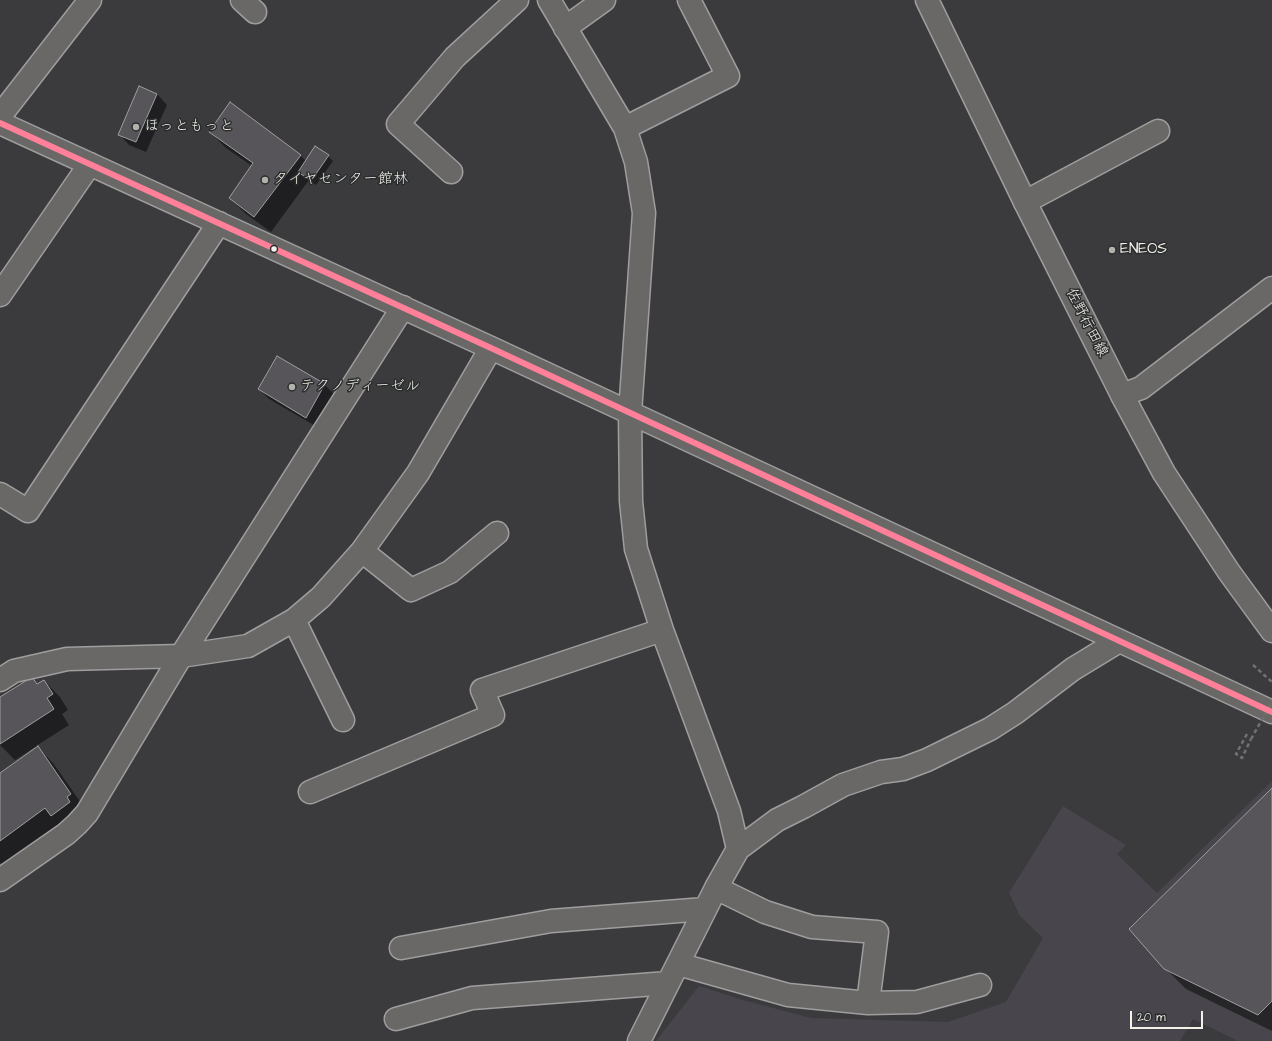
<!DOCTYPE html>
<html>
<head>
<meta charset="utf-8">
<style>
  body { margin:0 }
  #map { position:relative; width:1272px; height:1041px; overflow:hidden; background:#3b3b3e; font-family:"Architects Daughter",sans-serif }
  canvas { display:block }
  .scale { position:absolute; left:1130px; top:1011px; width:73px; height:18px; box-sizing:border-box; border:2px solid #f4f1e8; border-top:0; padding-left:5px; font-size:12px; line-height:14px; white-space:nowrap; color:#f4f1e8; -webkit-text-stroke:3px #2a2d2e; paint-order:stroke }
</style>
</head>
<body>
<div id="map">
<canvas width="1272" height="1041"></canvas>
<div class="scale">20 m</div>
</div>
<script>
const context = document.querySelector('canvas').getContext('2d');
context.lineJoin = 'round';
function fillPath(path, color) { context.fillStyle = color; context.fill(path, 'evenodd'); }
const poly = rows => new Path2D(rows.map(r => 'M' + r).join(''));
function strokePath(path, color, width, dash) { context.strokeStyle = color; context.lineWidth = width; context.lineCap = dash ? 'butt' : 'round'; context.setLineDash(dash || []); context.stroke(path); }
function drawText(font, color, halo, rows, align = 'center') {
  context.font = font + ' "Architects Daughter","Klee One",sans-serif'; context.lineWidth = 3; context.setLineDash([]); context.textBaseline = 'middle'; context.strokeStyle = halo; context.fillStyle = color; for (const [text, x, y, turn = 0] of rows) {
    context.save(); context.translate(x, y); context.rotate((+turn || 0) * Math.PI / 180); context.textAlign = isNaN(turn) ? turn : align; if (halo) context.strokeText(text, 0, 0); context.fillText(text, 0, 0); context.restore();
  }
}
const built = poly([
  [1272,781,1272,1041,1238,1041,1193,1019,1180,1041,656,1041,699,986,743,1000,811,1018,948,1022,1006,1002,1043,938,1020,916,1009,893,1063,806,1126,845,1117,854,1157,893]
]);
const shadow = poly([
  [157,94,167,105,146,152,129,145,119,134],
  [210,132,300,155,306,161,328,156,333,161,316,185,309,180,271,232,246,214,230,198,252,166,226,148],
  [278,357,325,385,335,395,317,427,269,399,259,389],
  [32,678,38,684,44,681,60,697,68,710,62,714,69,725,36,746,53,763,86,810,61,824,3,865,0,863,0,774,36,749,35,747,15,760,0,745,0,698],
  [1272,790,1272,1031,1186,989,1165,968]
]);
const building = poly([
  [139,86,157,94,136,142,118,135,139,86],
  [230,102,301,155,254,217,229,198,253,163,209,132,230,102],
  [315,146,329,155,311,181,298,172,315,146],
  [277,356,325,384,306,418,258,389,277,356],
  [32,677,37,684,44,680,53,694,47,698,54,709,0,744,0,697,32,677],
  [38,746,71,794,67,797,70,802,51,816,45,808,0,841,0,773,38,746],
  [1272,788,1272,1001,1258,1015,1164,969,1129,929,1272,788]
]);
const path = poly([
  [1253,665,1272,682],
  [1247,734,1236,754,1242,758,1251,739]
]);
const minor = poly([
  [242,0,255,12],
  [549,0,625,128,636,162,644,213,630,413,631,501,636,549,662,630,729,811,738,849],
  [565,28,604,0],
  [0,116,90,0],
  [0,123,491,348,1272,712],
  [625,128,728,76,689,0],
  [451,172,398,124,455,57,517,0],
  [1025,202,1158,131],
  [0,295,90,164],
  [1122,395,1141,388,1272,288],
  [0,494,28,511,219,223],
  [362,551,411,590,450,572,497,533],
  [294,620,343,720],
  [0,680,14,671,67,659,181,656,248,646,294,620,321,597,362,551,418,473,491,348],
  [310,792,493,715,482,690,662,630],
  [0,880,66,834,77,824,87,813,181,656,403,307],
  [716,888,765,912,812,927,877,932,868,1003],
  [401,948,551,921,705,909],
  [678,964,788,995,868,1003,917,1002,980,985],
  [396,1019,472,998,668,983],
  [639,1041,716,888,738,849,777,820,803,807,843,785,881,772,903,769,927,760,990,729,1015,713,1073,669,1119,641]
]);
const major = poly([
  [927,0,1025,202,1122,395,1164,473,1229,572,1272,631]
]);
const pathBridge = poly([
  [1251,739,1272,702]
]);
const bus1 = poly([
  [0,123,491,348,1272,712]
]);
const markers = [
  [136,127,4,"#b3b1ac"],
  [265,180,4,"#b3b1ac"],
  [274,249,3.5,"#f4f1e8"],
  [1112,250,4,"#b3b1ac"],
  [292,387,4,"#b3b1ac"]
];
const poiNames = [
  ["ほっともっと",144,127],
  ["タイヤセンター館林",273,180],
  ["ENEOS",1120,250],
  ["テクノディーゼル",300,387]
];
const streetNames = [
  ["佐野行田線",1086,323,63]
];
fillPath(built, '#48464c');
fillPath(shadow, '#0007');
fillPath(building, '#575559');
strokePath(building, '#9f9e9e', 1);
strokePath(minor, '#9f9e9e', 25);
strokePath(major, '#9f9e9e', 25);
strokePath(path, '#717170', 2.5, [4, 3]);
strokePath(minor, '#696867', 22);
strokePath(major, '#696867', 22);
strokePath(pathBridge, '#717170', 2.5, [4, 3]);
strokePath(bus1, '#ff8098', 6);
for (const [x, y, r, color] of markers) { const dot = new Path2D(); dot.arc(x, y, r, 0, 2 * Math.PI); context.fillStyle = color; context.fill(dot); strokePath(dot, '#2a2d2e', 1.5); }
drawText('15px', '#f4f1e8', '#2a2d2e', poiNames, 'left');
drawText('15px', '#f4f1e8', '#2a2d2e', streetNames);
</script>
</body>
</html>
